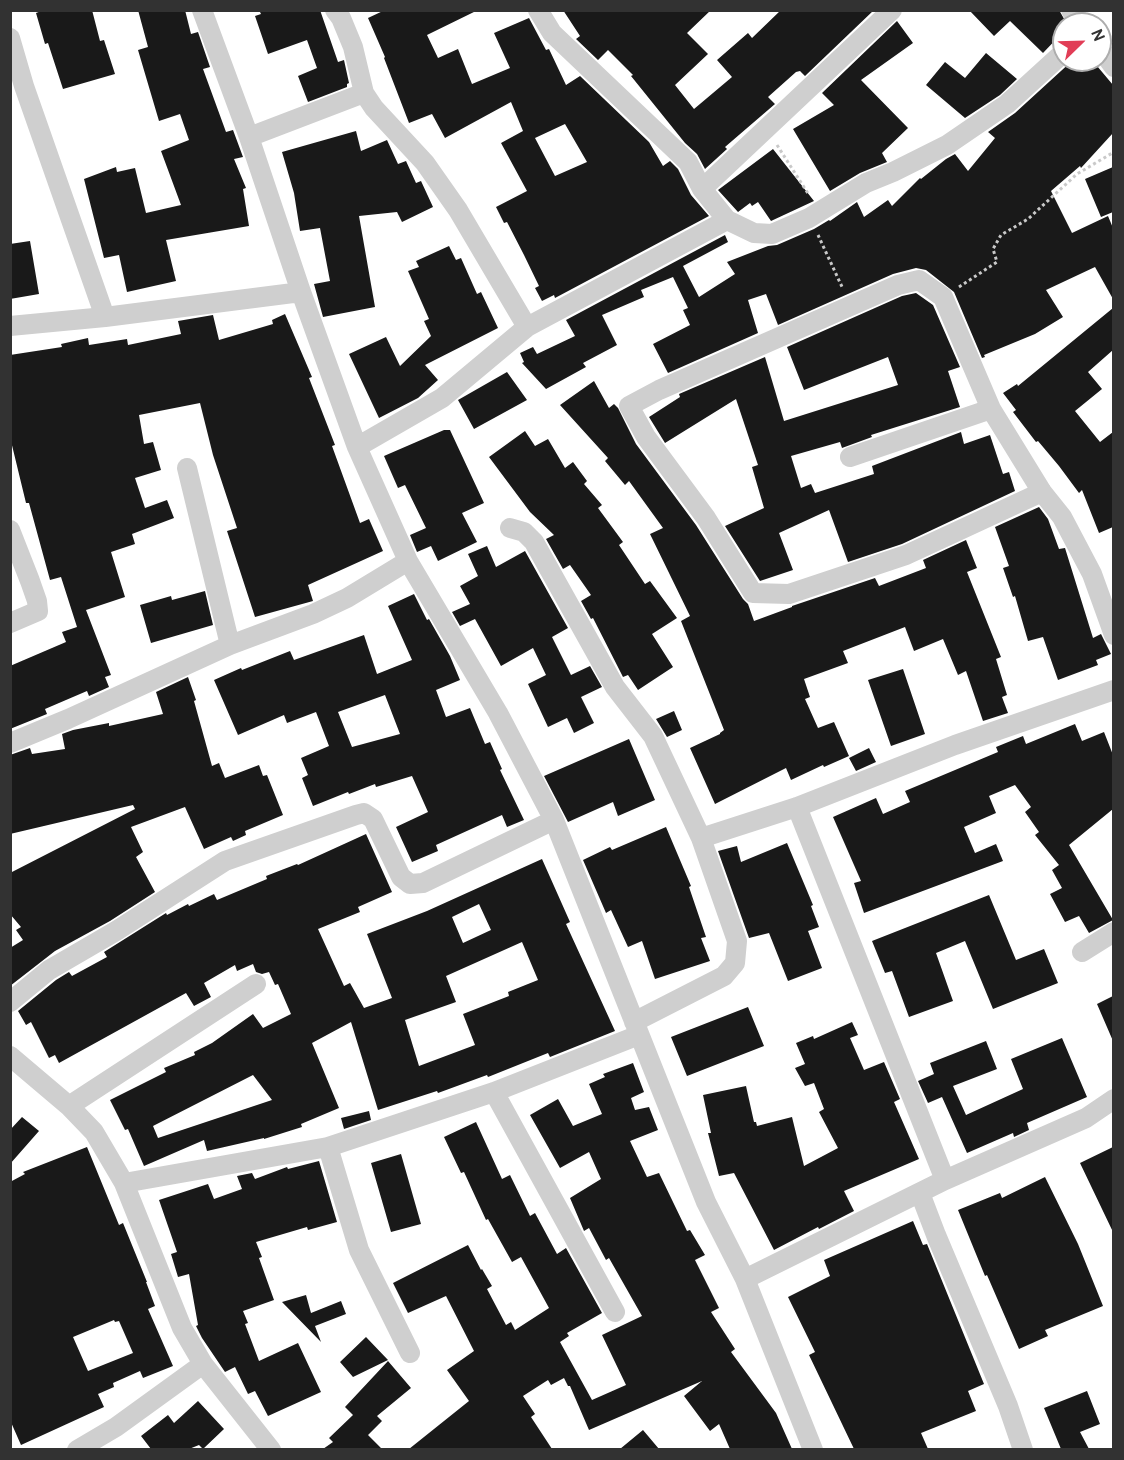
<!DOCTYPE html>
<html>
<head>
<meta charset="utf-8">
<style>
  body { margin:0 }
  #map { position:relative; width:1124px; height:1460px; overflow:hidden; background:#fff; font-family:Overpass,sans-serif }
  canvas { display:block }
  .frame { position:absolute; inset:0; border:12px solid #323232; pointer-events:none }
  .north { position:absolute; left:1052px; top:12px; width:60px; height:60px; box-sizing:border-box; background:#fff; border:2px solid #adadad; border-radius:50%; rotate:67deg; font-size:16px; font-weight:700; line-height:24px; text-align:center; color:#323232 }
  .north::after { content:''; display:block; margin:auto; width:21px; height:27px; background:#e13d56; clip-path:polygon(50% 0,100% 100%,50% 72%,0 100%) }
</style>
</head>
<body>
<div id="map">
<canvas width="1124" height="1460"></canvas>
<div class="frame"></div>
<div class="north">N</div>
</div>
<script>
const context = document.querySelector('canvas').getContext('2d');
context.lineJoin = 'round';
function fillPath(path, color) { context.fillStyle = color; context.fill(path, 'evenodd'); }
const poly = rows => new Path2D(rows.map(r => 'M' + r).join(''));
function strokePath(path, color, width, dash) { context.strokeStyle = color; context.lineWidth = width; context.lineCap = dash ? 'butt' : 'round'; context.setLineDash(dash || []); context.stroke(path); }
const building = poly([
  [44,10,92,10,100,41,104,40,115,74,63,89,48,43,45,44,36,13],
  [138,10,185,10,191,34,198,32,210,67,203,69,226,132,233,130,243,157,234,159,246,188,243,189,249,226,166,240,176,281,127,292,119,255,104,258,84,179,116,167,117,172,135,168,146,213,181,205,161,151,189,140,180,114,159,121,138,50,148,47],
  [259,10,320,10,338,62,344,60,349,83,347,84,347,87,308,102,298,76,317,68,307,40,268,54,255,16,261,14],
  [385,10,478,10,427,35,438,58,458,49,472,84,510,68,494,33,529,18,546,50,549,49,566,85,580,76,649,142,663,166,670,161,678,169,691,195,709,216,555,298,554,295,542,301,535,288,539,286,524,255,507,222,504,223,496,207,527,191,501,143,523,131,511,102,445,138,432,114,409,123,384,58,385,57,368,18],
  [565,124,587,162,555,176,535,138],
  [563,10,711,10,687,33,708,54,675,85,694,109,732,77,717,60,748,33,752,38,781,10,874,10,805,76,800,71,796,72,768,97,775,104,725,147,727,149,705,169,697,154,685,143,631,76,633,75,608,50,598,60,576,39,580,36],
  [969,10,1059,10,1067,24,1064,24,1064,31,1043,53,1010,21,994,36],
  [897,21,913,43,861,80,908,128,882,153,887,162,860,173,830,191,793,129,834,105,822,93],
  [986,53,1017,79,1000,95,965,118,926,85,945,62,965,78],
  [1073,60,1092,60,1113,85,1113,133,1081,168,1080,166,1051,191,1072,233,1108,216,1113,228,1113,299,1095,267,1046,290,1063,317,1035,334,984,355,985,357,982,358,954,292,926,270,916,268,893,274,778,325,766,294,748,300,758,333,668,373,653,344,690,325,683,310,688,308,673,277,641,290,644,297,602,315,617,345,583,363,586,367,546,389,522,363,524,362,520,353,533,347,537,354,575,336,566,320,725,235,728,242,683,266,699,297,735,274,727,262,768,246,777,245,814,229,829,220,830,221,857,202,864,217,888,200,892,206,920,178,921,179,946,159,955,154,968,171,995,138,988,132,1015,113],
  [356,131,361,151,387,140,398,164,406,161,416,183,421,181,433,207,402,222,397,212,359,216,375,307,323,317,314,284,330,281,320,228,300,231,294,193,282,152],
  [773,149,814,201,771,221,758,202,752,206,750,203,738,212,718,190],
  [1113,167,1113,212,1101,217,1085,179],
  [30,241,39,294,10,299,10,244],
  [449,246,456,260,461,258,477,294,481,292,498,328,425,365,438,380,418,398,379,418,349,354,386,337,400,366,431,336,424,321,429,319,408,271,419,267,416,261],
  [916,293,933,305,960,367,948,371,960,407,871,435,872,437,842,448,840,442,791,456,801,488,811,484,815,493,874,474,872,466,961,432,964,444,990,435,1003,474,1009,472,1015,491,902,544,848,562,829,510,779,533,793,570,760,581,725,526,764,508,752,467,758,465,736,399,665,443,649,417,680,397,679,394,765,357,784,421,898,385,888,357,804,390,787,347,902,296],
  [1113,308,1113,350,1088,372,1102,389,1075,411,1100,442,1113,432,1113,527,1099,533,1082,490,1079,493,1059,466,1038,441,1036,442,1013,412,1016,410,1003,393,1017,384,1018,386],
  [285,314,312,377,309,378,335,445,332,446,360,523,369,519,383,551,308,585,313,601,255,617,227,531,237,528,213,455,200,403,139,415,144,444,153,442,161,470,135,478,145,508,167,500,174,518,132,534,135,544,111,552,125,597,86,610,111,675,105,677,109,687,89,696,87,691,45,709,47,714,10,729,10,666,66,642,62,632,77,627,61,577,50,580,29,503,26,503,10,437,10,355,62,347,61,344,88,338,89,345,127,339,128,345,181,334,178,321,213,315,219,340,273,324,272,320],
  [507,372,527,400,474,429,458,400],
  [594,381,609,408,614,404,618,408,636,444,696,525,743,599,748,604,754,621,792,607,792,606,875,578,879,586,926,568,923,560,966,540,977,568,967,572,1001,657,996,659,1007,695,1002,697,1008,713,983,721,966,671,958,675,943,639,914,651,905,627,843,651,848,663,804,679,810,697,805,699,818,728,834,722,849,756,824,767,823,765,791,780,786,768,715,804,690,748,720,734,720,733,724,730,681,621,690,616,650,534,663,528,629,481,625,485,605,461,608,458,560,405],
  [444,430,450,430,484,503,462,513,477,542,438,561,431,546,417,552,410,535,426,528,405,485,398,488,384,456],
  [525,431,535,446,548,439,565,468,573,462,587,481,584,484,602,505,598,508,623,542,619,545,645,584,650,581,677,618,652,634,673,667,638,690,628,675,623,677,593,618,591,619,581,601,591,595,570,565,563,569,546,539,554,535,530,512,489,457],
  [1039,507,1048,519,1059,549,1065,548,1093,638,1101,634,1111,654,1096,660,1098,665,1058,680,1043,637,1028,641,1015,596,1013,597,1003,568,1009,566,995,527],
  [487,546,496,567,525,551,568,628,552,637,571,675,590,666,602,687,581,697,594,723,574,733,567,718,548,727,528,684,546,675,533,648,501,666,475,619,460,626,452,612,470,604,460,586,478,576,468,554],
  [205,591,213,625,151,643,140,605,171,596,172,600],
  [414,594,427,620,429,619,450,656,460,680,436,690,446,717,470,708,485,744,490,742,502,769,500,770,524,820,507,827,502,815,436,845,438,851,412,862,396,827,428,812,412,776,376,787,375,784,349,794,348,792,313,806,302,778,308,775,301,758,329,746,316,712,287,723,284,715,238,735,214,680,241,668,242,670,290,651,294,660,364,635,377,674,412,660,388,606],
  [385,695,400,734,352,747,338,712],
  [903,669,925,734,891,746,868,680],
  [188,677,196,700,194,701,212,766,219,763,225,778,259,765,263,776,267,775,283,815,245,831,246,835,233,841,231,837,204,849,185,807,131,827,143,852,136,857,155,892,110,921,55,951,10,986,10,948,23,940,16,930,21,927,10,914,10,873,135,809,133,805,10,834,10,755,30,748,32,754,65,749,62,734,73,730,109,723,109,726,163,714,156,692],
  [674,711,682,730,667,737,656,719],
  [1075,724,1082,741,1104,732,1113,755,1113,809,1069,845,1113,920,1089,933,1079,916,1065,922,1050,894,1062,888,1052,870,1059,865,1035,835,1039,832,1025,812,1031,807,1015,785,989,796,996,813,964,827,975,853,996,844,1003,861,864,913,854,883,861,881,833,817,876,798,883,814,910,802,905,791,998,752,996,747,1023,736,1026,744],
  [629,739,655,800,618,816,613,802,568,822,544,776],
  [869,748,876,762,856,771,849,758],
  [666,827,691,886,689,887,706,937,701,938,710,961,655,979,642,941,628,947,611,910,606,913,583,860,610,847,612,850],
  [366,834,392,892,358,907,360,912,318,929,344,986,350,983,364,1008,392,998,367,934,427,911,542,859,570,922,566,924,615,1031,550,1057,548,1053,488,1077,487,1075,438,1093,437,1091,378,1110,351,1022,312,1043,339,1108,301,1124,302,1127,264,1139,264,1138,207,1151,204,1140,144,1166,128,1129,125,1130,110,1100,166,1072,164,1068,195,1055,194,1052,212,1043,253,1014,263,1028,291,1014,278,984,275,985,269,972,262,974,256,972,253,964,237,971,235,965,204,983,211,997,194,1006,186,993,59,1063,55,1055,49,1058,31,1022,26,1025,18,1011,56,980,69,972,72,976,107,957,104,952,166,913,167,915,188,904,189,906,214,894,217,900,267,879,266,876,297,864,298,865],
  [479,904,491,930,463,943,452,917],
  [522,942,538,980,508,992,509,996,463,1014,475,1045,419,1066,405,1020,456,1002,446,976],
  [253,1075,272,1100,158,1138,153,1126],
  [787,843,813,905,811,906,819,927,808,931,822,968,788,981,769,933,749,938,718,851,737,846,741,862],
  [989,895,1016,960,1044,949,1058,983,993,1009,965,941,936,953,953,1001,909,1017,892,971,885,973,872,941],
  [1113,996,1113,1041,1097,1004],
  [748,1007,764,1046,687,1076,671,1037],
  [852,1022,858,1035,850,1038,864,1070,884,1062,900,1099,894,1102,919,1159,844,1191,854,1211,819,1229,818,1227,774,1250,734,1173,719,1176,708,1133,711,1133,703,1095,746,1086,754,1122,756,1122,757,1126,792,1117,804,1166,838,1148,819,1112,824,1109,814,1083,805,1086,795,1068,805,1064,796,1043,813,1036,814,1039],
  [1062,1038,1087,1097,1027,1123,1029,1130,1014,1137,1013,1133,967,1153,942,1097,928,1103,918,1081,934,1074,930,1063,986,1041,997,1069,953,1086,966,1115,1023,1089,1011,1059],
  [633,1063,644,1092,631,1098,635,1110,649,1107,658,1130,630,1141,647,1177,659,1173,687,1231,690,1230,705,1255,695,1260,719,1308,711,1312,735,1349,731,1352,776,1413,792,1449,730,1449,719,1424,710,1431,684,1396,702,1381,589,1430,570,1386,568,1386,564,1378,551,1385,548,1380,523,1396,535,1414,531,1417,552,1449,409,1449,469,1401,447,1370,474,1351,446,1296,408,1313,393,1283,468,1245,481,1270,482,1269,492,1286,487,1289,506,1325,511,1322,515,1330,549,1308,521,1257,512,1262,488,1219,486,1220,464,1172,461,1173,444,1137,476,1122,502,1179,510,1175,530,1216,535,1213,557,1254,566,1248,602,1313,567,1333,569,1336,560,1342,592,1400,626,1385,602,1335,642,1316,609,1258,606,1260,589,1228,584,1231,570,1198,601,1179,589,1152,560,1168,530,1115,558,1099,573,1126,602,1114,589,1084,605,1077,603,1074],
  [369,1111,371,1120,344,1129,341,1118],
  [22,1117,39,1131,10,1164,10,1130],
  [87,1147,119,1225,123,1223,147,1282,146,1282,155,1306,148,1309,173,1366,143,1378,140,1371,113,1383,114,1387,98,1394,104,1407,21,1445,10,1420,10,1182,25,1174,23,1172],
  [114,1320,115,1322,119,1321,133,1353,88,1371,73,1337],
  [1113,1147,1113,1232,1080,1163],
  [401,1154,421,1224,391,1232,371,1163],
  [319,1161,337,1222,308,1230,307,1227,256,1242,262,1257,259,1258,274,1300,243,1311,248,1323,245,1324,259,1361,298,1343,321,1392,268,1416,255,1391,248,1394,235,1367,225,1372,202,1338,196,1326,198,1325,189,1274,178,1277,171,1254,177,1252,159,1200,208,1184,214,1199,242,1189,237,1176,252,1173,255,1179,287,1167,288,1169],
  [1045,1177,1078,1244,1103,1306,1045,1330,1048,1336,1019,1349,987,1275,985,1276,958,1210,1000,1193,1002,1198],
  [913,1221,923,1245,927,1244,984,1384,968,1391,976,1411,921,1433,928,1449,854,1449,809,1355,815,1352,788,1297,830,1276,824,1260],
  [306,1295,311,1313,341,1301,346,1314,315,1326,321,1342,282,1302],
  [366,1337,388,1360,353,1377,340,1362],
  [388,1361,411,1388,377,1416,382,1421,368,1435,382,1449,323,1449,333,1442,329,1438,353,1415,345,1407],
  [1087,1391,1100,1424,1080,1432,1089,1449,1061,1449,1044,1408],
  [198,1401,224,1429,203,1449,199,1445,189,1449,151,1449,141,1436,168,1415,174,1423],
  [643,1430,659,1449,620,1449]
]);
const path = poly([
  [777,145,809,195],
  [818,235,843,289],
  [959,287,997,262,993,249,1001,235,1028,219,1077,174,1114,152]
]);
const minor = poly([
  [202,10,249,137,301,292,357,447,408,561,498,713,554,820,706,1202,745,1279,813,1450],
  [335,10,341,18,353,47,364,93,374,108,425,163,458,210,527,327],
  [538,10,552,33,688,162,702,189,727,220,754,233,772,234,809,218,866,183,893,172,947,145,1007,104,1064,52],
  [1071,10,1082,24],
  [10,38,24,86,105,317],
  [1100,48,1114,67],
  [249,137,364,93],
  [702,189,892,10],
  [10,326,105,317,301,292],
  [357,447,442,398,527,327,727,220],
  [850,457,991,409],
  [187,468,230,645],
  [1042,492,906,555,789,594,753,593,706,518,646,437,629,406,659,390,898,285,919,280,943,297,991,409,1042,492,1062,517,1092,574,1114,635],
  [510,528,524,532,534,542,615,687,653,736,701,838,737,941,735,963,724,976,634,1022],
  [10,530,30,581,37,601,38,611,10,623],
  [10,743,68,719,230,645,313,614,347,598,408,561],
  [797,807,945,1180],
  [701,838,797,807,955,745,1114,690],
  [1082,952,1114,932],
  [10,1002,49,970,116,931,225,861,356,815,364,813,373,819,401,877,410,884,423,883,554,820],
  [10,1056,69,1106,94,1132,124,1183,182,1328,203,1364,271,1450],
  [494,1092,615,1312],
  [69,1106,256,984],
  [328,1147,359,1250,410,1353],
  [124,1183,328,1147,494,1092,639,1035],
  [920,1193,936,1235,1008,1406,1023,1450],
  [745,1279,945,1180,1086,1118,1114,1099],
  [77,1450,116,1427,203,1364]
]);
fillPath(building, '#191919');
strokePath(path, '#c9c9c9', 3, [3, 3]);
strokePath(minor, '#cfcfcf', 20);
</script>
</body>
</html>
